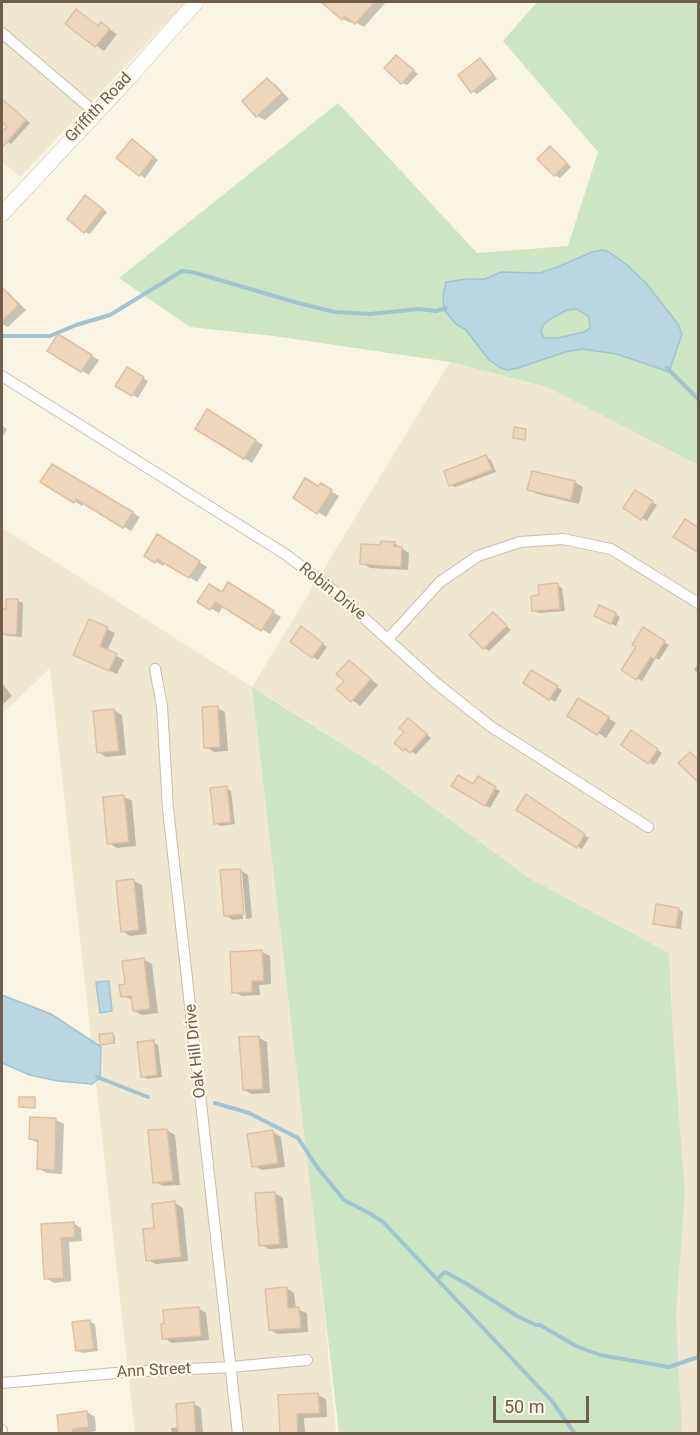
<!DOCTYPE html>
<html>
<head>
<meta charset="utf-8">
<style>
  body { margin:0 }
  #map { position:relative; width:700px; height:1435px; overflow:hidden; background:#f9f4e4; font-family:Roboto,sans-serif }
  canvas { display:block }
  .frame { position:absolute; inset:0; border:3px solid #6f5e4c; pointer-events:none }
  .scale { position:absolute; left:493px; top:1396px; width:96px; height:27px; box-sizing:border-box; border:3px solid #6f5e4c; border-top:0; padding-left:8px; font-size:18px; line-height:21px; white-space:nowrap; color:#6f5e4c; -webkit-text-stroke:4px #fdf8e9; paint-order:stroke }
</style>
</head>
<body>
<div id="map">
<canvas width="700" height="1435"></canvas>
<div class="frame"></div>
<div class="scale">50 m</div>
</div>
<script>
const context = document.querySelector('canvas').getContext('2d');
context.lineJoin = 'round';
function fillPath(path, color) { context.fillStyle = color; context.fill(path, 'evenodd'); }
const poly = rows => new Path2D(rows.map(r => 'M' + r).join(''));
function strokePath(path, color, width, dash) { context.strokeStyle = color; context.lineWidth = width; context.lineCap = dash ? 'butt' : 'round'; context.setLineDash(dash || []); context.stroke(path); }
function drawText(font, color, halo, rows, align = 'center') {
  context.font = font + ' Roboto,sans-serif'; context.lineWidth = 4.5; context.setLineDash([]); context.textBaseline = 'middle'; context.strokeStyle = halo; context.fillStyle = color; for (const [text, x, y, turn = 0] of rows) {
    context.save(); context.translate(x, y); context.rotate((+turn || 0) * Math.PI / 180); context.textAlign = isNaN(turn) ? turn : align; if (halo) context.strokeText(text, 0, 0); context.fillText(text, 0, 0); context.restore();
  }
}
const residential = poly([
  [2,2,186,2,20,177,2,162],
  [450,362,547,387,698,465,698,1433,682,1433,681,1423,676,1313,673,1036,669,953,529,878,380,768,264,694,336,1433,135,1433,50,668,2,714,2,528,252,687]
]);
const green = poly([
  [537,2,698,2,698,465,547,387,450,362,274,336,190,327,119,278,338,103,477,253,568,246,598,152,503,41],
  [252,687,380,768,529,878,669,953,673,1036,685,1194,676,1313,682,1433,339,1433]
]);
const water = poly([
  [602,250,609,252,626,264,646,283,678,324,682,334,669,372,617,354,582,349,565,352,518,368,508,370,501,368,489,360,466,330,456,324,444,310,443,295,446,282,467,279,485,279,501,272,540,273,560,266,592,252,602,250],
  [577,309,589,317,590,328,584,332,558,338,544,338,541,332,543,325,552,318,567,310,577,309],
  [109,981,112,1011,100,1013,96,982,109,981],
  [2,995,51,1014,101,1047,100,1078,92,1084,58,1081,30,1075,2,1063,2,995]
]);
const shadow = poly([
  [323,2,386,2,364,27,353,21,351,23,343,19],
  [67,24,109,29,117,34,104,51],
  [397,57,418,74,407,85,402,83],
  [480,60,485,63,497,79,477,94,472,91],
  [267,80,275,84,289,99,265,120,257,116],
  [6,104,30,123,11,144,2,138,2,135,9,126,2,120,2,109],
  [137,143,158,160,145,178,140,175],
  [555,151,571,167,560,178,555,175],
  [91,200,107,212,90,234,85,232],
  [2,288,8,292,26,310,8,327,2,324],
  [59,336,99,360,89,375,49,351],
  [128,369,148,381,138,398,117,385],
  [208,411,263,445,252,463,197,428],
  [2,425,7,430,2,437],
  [486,457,491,460,496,472,455,487,450,485],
  [52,466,140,517,131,531,85,502,82,506,43,481],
  [575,482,583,487,579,504,537,494,529,490],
  [321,485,339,496,326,517,295,498],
  [635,492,657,505,647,521,625,508],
  [158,536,207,567,197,582,166,562,163,566,146,555],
  [394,543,409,553,408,570,370,568,362,563,382,547],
  [228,584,281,617,270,634,223,606,219,613,200,602,222,594],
  [557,585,562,588,565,611,539,613,534,610,540,596],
  [18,601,23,603,22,637,7,636,2,633,2,611,7,611],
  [493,614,511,630,489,651,484,648],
  [615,614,620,617,616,626,596,615],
  [90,621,115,633,107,651,124,660,117,674,83,659],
  [643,630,669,645,659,660,656,658,642,681,623,670,638,647],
  [307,631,327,647,318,660,313,657],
  [349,662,378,685,360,706,338,689,346,681],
  [698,663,698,673,694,670],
  [532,672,562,690,555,702,525,683],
  [2,683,12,696,2,705],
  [579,700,616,723,606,738,569,715],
  [217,708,225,712,228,751,214,752,206,747],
  [114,710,122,715,126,755,106,757,98,752],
  [413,722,431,738,416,754,410,751,409,753,396,743],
  [631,732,662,753,654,765,649,762],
  [478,778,500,791,490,808,453,786,474,786],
  [226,788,231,791,235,824,221,826,215,823],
  [124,797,132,801,136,846,117,848,109,843],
  [519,809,557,818,589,838,582,849],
  [240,870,248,875,252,918,246,919,242,873,239,873,243,919,233,920,225,915],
  [134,881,142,885,147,934,130,936,122,931],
  [678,909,683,912,681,929,660,926,655,923],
  [262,952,270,956,271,984,259,985,260,995,242,996,234,992],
  [144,960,152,964,158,1013,142,1015,134,1011,133,1000,122,996],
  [113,1035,115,1036,115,1044,101,1044],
  [259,1038,267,1042,270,1093,252,1094,244,1090],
  [153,1042,158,1045,162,1077,147,1079,142,1076],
  [56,1120,64,1124,62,1174,47,1173,39,1169,38,1143,30,1139],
  [167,1130,175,1135,180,1185,163,1186,155,1182],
  [273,1132,281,1137,285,1167,262,1170,254,1166],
  [275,1193,283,1198,288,1248,269,1249,261,1245],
  [175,1203,183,1208,188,1261,156,1264,148,1260,156,1229],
  [73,1223,81,1228,82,1241,69,1242,71,1281,54,1283,46,1278,42,1225],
  [286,1288,294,1293,296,1309,307,1313,308,1332,278,1334,270,1330],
  [198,1308,206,1313,209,1340,172,1343,164,1338,166,1325],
  [90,1322,95,1324,98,1351,82,1353,77,1350],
  [318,1395,326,1399,327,1417,304,1418,305,1434,281,1434,280,1397],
  [193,1403,201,1408,203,1434,172,1434,171,1428,179,1427],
  [87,1412,95,1417,96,1431,80,1434,61,1434]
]);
const stream = poly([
  [2,336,50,336,76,325,110,315,182,271,192,272,298,303,335,312,370,314,419,309,436,311,446,308],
  [667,368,698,399],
  [97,1077,148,1097],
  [215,1103,249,1113,298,1138,317,1167,344,1200,369,1213,383,1222,552,1401,575,1434],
  [437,1279,445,1272,467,1284,517,1316,536,1325,540,1325,576,1346,600,1355,669,1367,698,1357]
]);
const building = poly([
  [321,2,375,2,355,24,345,16,342,20,321,2],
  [76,9,98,26,101,22,110,29,95,47,65,24,76,9],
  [396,55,414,70,401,84,384,68,396,55],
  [480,58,493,75,471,93,458,75,480,58],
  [267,78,282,93,256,117,242,101,267,78],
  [2,99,26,120,2,148,2,132,7,127,2,122,2,99],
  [132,139,154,157,139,176,116,158,132,139],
  [550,146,567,163,554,176,537,159,550,146],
  [85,195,103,209,84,233,67,219,85,195],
  [2,287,19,305,2,321,2,287],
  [58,334,92,355,81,372,47,351,58,334],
  [127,367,144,377,132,396,115,386,127,367],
  [207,409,256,440,244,459,195,429,207,409],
  [514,427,526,429,525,440,513,438,514,427],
  [486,455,492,470,449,486,444,471,486,455],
  [52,464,133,512,123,528,76,499,74,503,40,482,52,464],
  [532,471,575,481,571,500,527,490,532,471],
  [305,478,318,486,321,483,332,490,317,514,293,498,305,478],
  [635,490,653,501,641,520,623,508,635,490],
  [685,519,699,528,699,553,673,537,685,519],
  [157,534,200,561,189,578,157,559,155,563,144,556,157,534],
  [381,541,395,542,394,546,402,547,401,567,360,564,361,544,380,545,381,541],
  [228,582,274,611,261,631,215,602,210,610,197,602,209,584,222,592,228,582],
  [558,583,560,609,532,611,531,596,539,595,538,585,558,583],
  [6,599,18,599,17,635,2,634,2,609,6,609,6,599],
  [599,605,616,613,611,624,594,616,599,605],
  [493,612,507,626,483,649,469,635,493,612],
  [89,619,108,627,100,646,117,654,109,671,73,655,89,619],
  [301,626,323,643,312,658,290,642,301,626],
  [643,627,665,641,654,659,651,657,636,680,621,670,636,647,632,645,643,627],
  [349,660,371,679,351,702,336,689,344,681,336,674,349,660],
  [531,670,558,686,549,700,523,683,531,670],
  [578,698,609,717,597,735,567,716,578,698],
  [218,706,220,747,204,748,202,707,218,706],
  [114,709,119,751,97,753,93,711,114,709],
  [408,718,427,734,410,753,405,748,403,751,394,743,404,732,399,728,408,718],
  [631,730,658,749,648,764,621,745,631,730],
  [690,752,699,760,699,783,678,763,690,752],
  [458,775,473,784,478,776,496,787,485,806,451,786,458,775],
  [227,786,231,822,214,824,210,788,227,786],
  [526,794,585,834,577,848,516,810,526,794],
  [124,795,129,842,107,844,103,797,124,795],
  [240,869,244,914,224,916,220,870,240,869],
  [134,879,139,930,121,932,116,881,134,879],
  [656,904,679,908,676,927,653,924,656,904],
  [262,950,264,981,252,981,252,992,232,993,230,952,262,950],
  [144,958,150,1009,133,1011,131,996,121,997,119,985,125,984,122,961,144,958],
  [113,1033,114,1043,100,1045,99,1034,113,1033],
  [259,1036,263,1089,243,1090,239,1037,259,1036],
  [154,1040,157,1075,141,1077,137,1042,154,1040],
  [19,1097,35,1097,35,1108,19,1107,19,1097],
  [30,1117,56,1118,55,1170,37,1169,38,1140,29,1139,30,1117],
  [167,1129,173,1181,153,1183,148,1130,167,1129],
  [273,1130,278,1163,252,1167,247,1134,273,1130],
  [275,1192,280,1244,259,1246,255,1193,275,1192],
  [175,1201,181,1257,146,1261,143,1229,154,1228,152,1204,175,1201],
  [74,1222,75,1237,61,1238,64,1278,44,1279,41,1224,74,1222],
  [287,1287,288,1308,299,1307,301,1328,269,1330,265,1289,287,1287],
  [199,1307,201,1336,162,1339,161,1324,164,1323,163,1310,199,1307],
  [90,1320,94,1349,76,1351,72,1322,90,1320],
  [318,1393,320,1413,297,1414,298,1434,280,1434,278,1395,318,1393],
  [194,1402,196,1434,178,1434,176,1404,194,1402],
  [87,1411,89,1427,73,1429,73,1434,59,1434,57,1415,87,1411]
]);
const street = poly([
  [2,33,96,113],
  [2,376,285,554,333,590,437,684,490,726,648,827],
  [388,639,440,582,478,556,520,542,563,539,611,549,698,603],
  [155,669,162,706,168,809,238,1434],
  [2,1383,127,1372,231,1367,307,1360],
  [2,1430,2,1434]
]);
const secondary = poly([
  [2,214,128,79,196,2]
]);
const streetNames = [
  ["Griffith Road",99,108,-47],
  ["Robin Drive",332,592,39],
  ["Oak Hill Drive",196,1051,-96],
  ["Ann Street",154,1371,-3]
];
fillPath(residential, '#f0e7d3');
fillPath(green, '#cde5c4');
fillPath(water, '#bad6e1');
strokePath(water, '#a2c3d1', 1.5);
fillPath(shadow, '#0003');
strokePath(stream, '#a2c3d1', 4);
fillPath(building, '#ecd7be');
strokePath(building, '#ddc0a0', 1.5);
strokePath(street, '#c9bdab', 12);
strokePath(secondary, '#ccbeaa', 16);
strokePath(street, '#fff', 10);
strokePath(secondary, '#fff', 15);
drawText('16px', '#6f5e4c', '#fdf8e9', streetNames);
</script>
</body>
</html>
